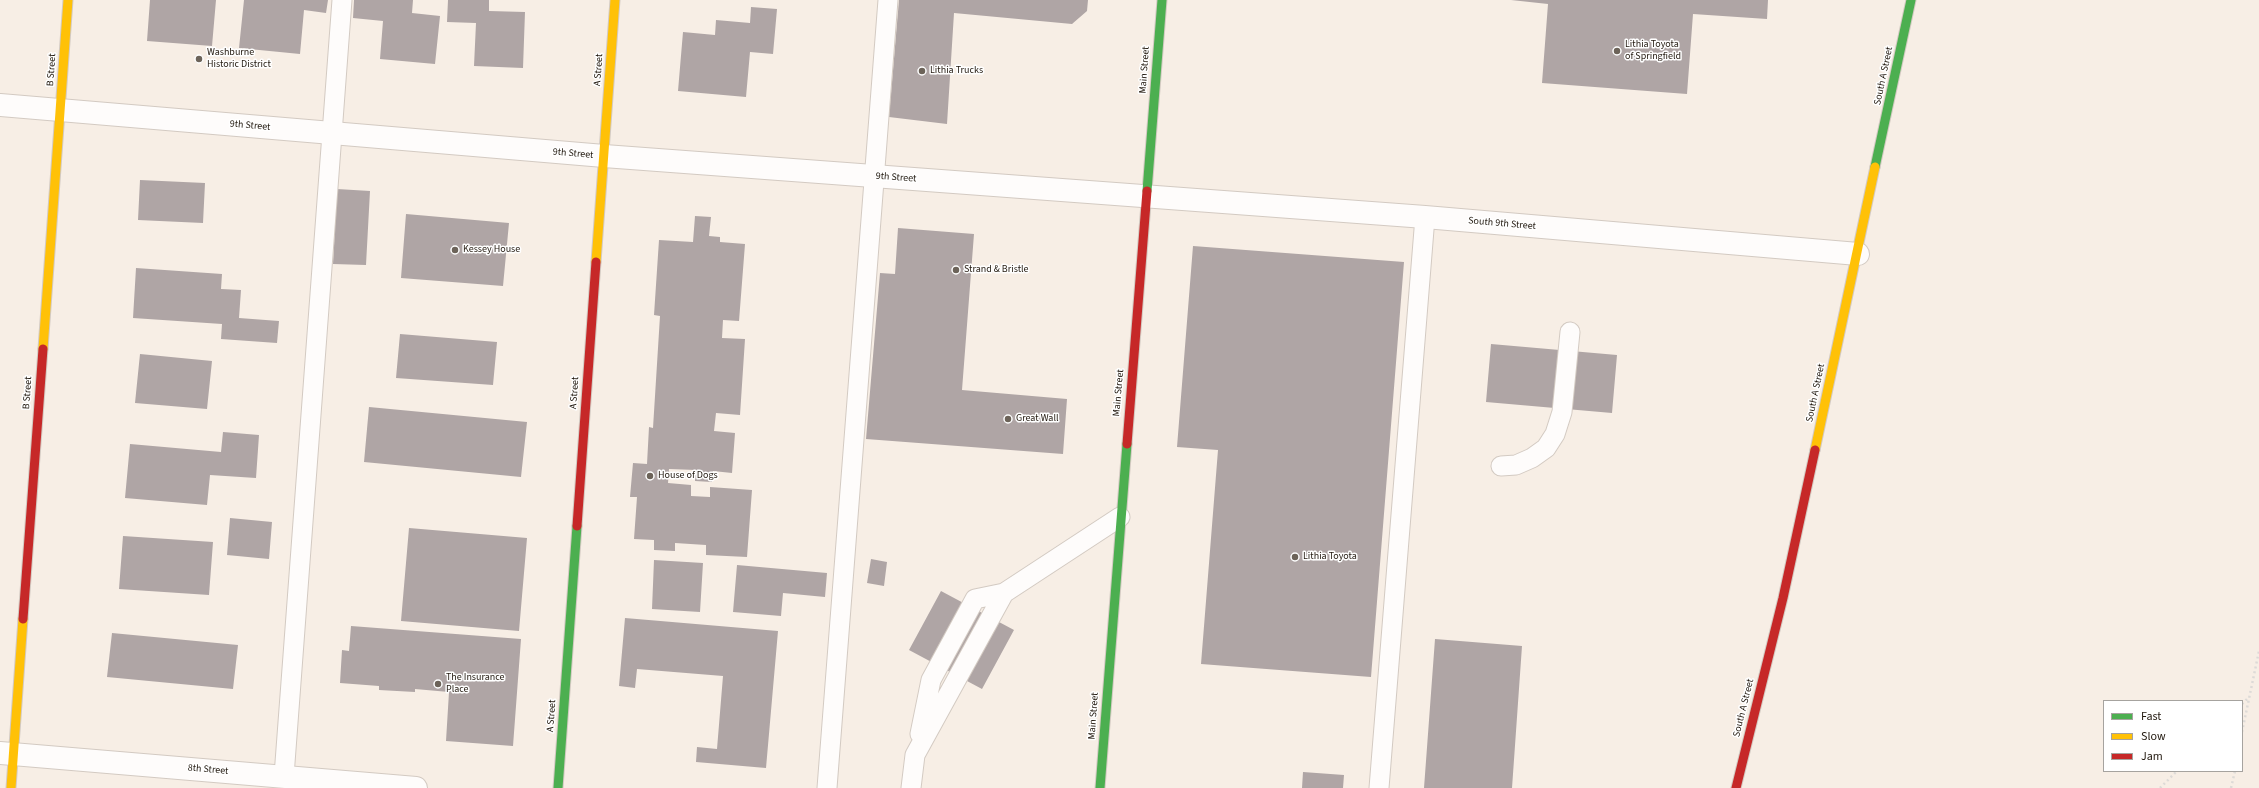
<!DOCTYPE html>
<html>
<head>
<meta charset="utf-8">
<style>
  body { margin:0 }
  #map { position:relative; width:2259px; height:788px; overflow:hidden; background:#f7eee5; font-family:"Source Sans 3",sans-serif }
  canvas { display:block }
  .legend { position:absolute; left:2103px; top:700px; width:140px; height:72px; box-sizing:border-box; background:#fff; border:1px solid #a6a39f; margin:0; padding:5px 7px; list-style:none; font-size:12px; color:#21180e }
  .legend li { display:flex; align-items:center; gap:8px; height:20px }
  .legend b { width:20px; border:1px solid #a6a39f }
</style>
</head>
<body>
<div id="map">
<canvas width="2259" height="788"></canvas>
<ul class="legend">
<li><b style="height:5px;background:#4caf50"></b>Fast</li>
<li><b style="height:5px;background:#ffc107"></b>Slow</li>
<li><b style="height:5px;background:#c62828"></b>Jam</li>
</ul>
</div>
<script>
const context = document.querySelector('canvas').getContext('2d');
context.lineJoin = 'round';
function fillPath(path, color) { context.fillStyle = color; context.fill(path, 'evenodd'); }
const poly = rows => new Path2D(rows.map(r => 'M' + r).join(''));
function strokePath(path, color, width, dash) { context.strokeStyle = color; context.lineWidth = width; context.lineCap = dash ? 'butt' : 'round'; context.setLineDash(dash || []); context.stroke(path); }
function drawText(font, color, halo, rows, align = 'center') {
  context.font = font + ' "Source Sans 3",sans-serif'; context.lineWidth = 3; context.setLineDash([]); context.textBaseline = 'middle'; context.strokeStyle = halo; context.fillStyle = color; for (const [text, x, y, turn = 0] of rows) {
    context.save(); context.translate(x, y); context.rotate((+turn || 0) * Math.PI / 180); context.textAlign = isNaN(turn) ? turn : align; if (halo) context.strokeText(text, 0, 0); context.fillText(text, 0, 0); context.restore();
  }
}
const building = poly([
  [150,0,216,0,212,46,147,41],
  [244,0,328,0,326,13,304,10,300,54,239,48],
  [354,0,413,0,412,13,440,16,435,64,380,59,383,21,353,18],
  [448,0,489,0,489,11,525,12,523,68,474,66,476,23,447,22],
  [899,0,1088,0,1087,11,1072,24,954,13,947,124,889,117],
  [1511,0,1768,0,1767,19,1693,14,1687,94,1542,83,1548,4],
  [751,7,777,9,773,54,750,52,746,97,678,91,683,32,715,35,716,20,750,23],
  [140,180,205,183,203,223,138,220],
  [337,189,370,191,366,265,333,264],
  [406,214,509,223,503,286,401,278],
  [695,216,711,217,709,236,720,237,720,242,745,244,739,321,723,320,722,338,745,339,740,415,716,413,714,431,735,433,732,473,713,471,712,482,695,481,696,470,669,469,668,483,691,485,691,496,710,497,710,487,752,490,747,557,706,555,706,545,675,543,675,551,654,550,654,540,634,539,637,497,630,497,633,463,647,464,649,427,653,428,660,316,654,315,659,240,693,242],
  [898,228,974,234,962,390,1067,399,1063,454,866,439,880,273,895,274],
  [1193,246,1404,262,1371,677,1201,664,1218,450,1177,447],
  [136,268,222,274,221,289,241,290,239,318,279,321,277,343,221,339,222,324,133,318],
  [400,334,497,342,493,385,396,378],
  [1491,344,1617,355,1612,413,1486,402],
  [140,354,212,361,207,409,135,403],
  [369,407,527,422,521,477,364,462],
  [223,432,259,435,256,478,210,475,207,505,125,498,130,444,221,452],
  [230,518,272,522,269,559,227,555],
  [409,528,527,538,519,631,401,621],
  [123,536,213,542,209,595,119,589],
  [871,559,887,562,884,586,867,583],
  [654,560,703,563,700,612,652,609],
  [737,565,827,573,825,597,783,593,781,616,733,612],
  [941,591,1014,630,982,689,909,650],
  [625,618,778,631,766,768,696,762,697,747,717,749,723,676,637,669,635,688,619,686],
  [351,626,521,639,513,746,446,741,449,692,415,689,415,692,379,690,379,686,340,683,342,650,349,651],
  [112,633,238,645,233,689,107,677],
  [1435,639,1522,646,1512,788,1424,788],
  [1303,772,1344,775,1343,788,1302,788]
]);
const path = poly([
  [2242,704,2249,697],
  [2242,732,2259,651],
  [2160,788,2177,771],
  [2231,788,2235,771]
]);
const lane = poly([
  [1501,466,1516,465,1532,458,1546,448,1555,434,1562,412,1570,332],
  [920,734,931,680,975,599,1004,593],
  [284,776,342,0],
  [827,788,888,0],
  [911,788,915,755,1004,593,1120,517],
  [1379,788,1425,217]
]);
const street = poly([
  [0,105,604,156,1425,217,1858,254],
  [0,753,416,788]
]);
const fast = poly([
  [1875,167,1911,0],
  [1147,191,1162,0],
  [558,788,577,526],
  [1100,788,1127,444]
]);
const slow = poly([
  [596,262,615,0],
  [43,349,68,0],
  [1815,450,1875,167],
  [11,788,23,619]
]);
const jam = poly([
  [1127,444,1147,191],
  [577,526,596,262],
  [23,619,43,349],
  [1736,788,1783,598,1815,450]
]);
const markers = [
  [1617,51,4,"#6c6359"],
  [199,59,4,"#6c6359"],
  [922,71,4,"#6c6359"],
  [455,250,4,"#6c6359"],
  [956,270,4,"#6c6359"],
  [1008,419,4,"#6c6359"],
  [650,476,4,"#6c6359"],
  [1295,557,4,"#6c6359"],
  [438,684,4,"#6c6359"]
];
const poiNames = [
  ["Lithia Toyota",1625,45],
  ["of Springfield",1625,57],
  ["Washburne",207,53],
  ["Historic District",207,65],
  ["Lithia Trucks",930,71],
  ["Kessey House",463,250],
  ["Strand & Bristle",964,270],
  ["Great Wall",1016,419],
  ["House of Dogs",658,476],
  ["Lithia Toyota",1303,557],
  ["The Insurance",446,678],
  ["Place",446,690]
];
const streetNames = [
  ["B Street",52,70,-86],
  ["A Street",599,70,-86],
  ["Main Street",1145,70,-86],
  ["South A Street",1884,76,-78],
  ["9th Street",250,126,5],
  ["9th Street",573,154,5],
  ["9th Street",896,178,4],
  ["South 9th Street",1502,224,5],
  ["B Street",28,393,-86],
  ["A Street",575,393,-86],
  ["Main Street",1119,393,-85],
  ["South A Street",1816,393,-78],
  ["South A Street",1744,708,-76],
  ["A Street",552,716,-86],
  ["Main Street",1094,716,-86],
  ["8th Street",208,770,5]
];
fillPath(building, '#afa5a5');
strokePath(lane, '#d3cac2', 21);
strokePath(street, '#d3cac2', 24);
strokePath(fast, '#d3cac2', 11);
strokePath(slow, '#d3cac2', 11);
strokePath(jam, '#d3cac2', 11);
strokePath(path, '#dddad7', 2.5, [2, 3]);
strokePath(lane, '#fefcfb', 19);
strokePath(street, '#fefcfb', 22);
strokePath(fast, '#4caf50', 9);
strokePath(slow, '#ffc107', 9);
strokePath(jam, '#c62828', 9);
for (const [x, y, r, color] of markers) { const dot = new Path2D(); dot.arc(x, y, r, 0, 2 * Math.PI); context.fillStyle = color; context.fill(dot); strokePath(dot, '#fff', 1.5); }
drawText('10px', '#21180e', '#fff', poiNames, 'left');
drawText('10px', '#21180e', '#fff', streetNames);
</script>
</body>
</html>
